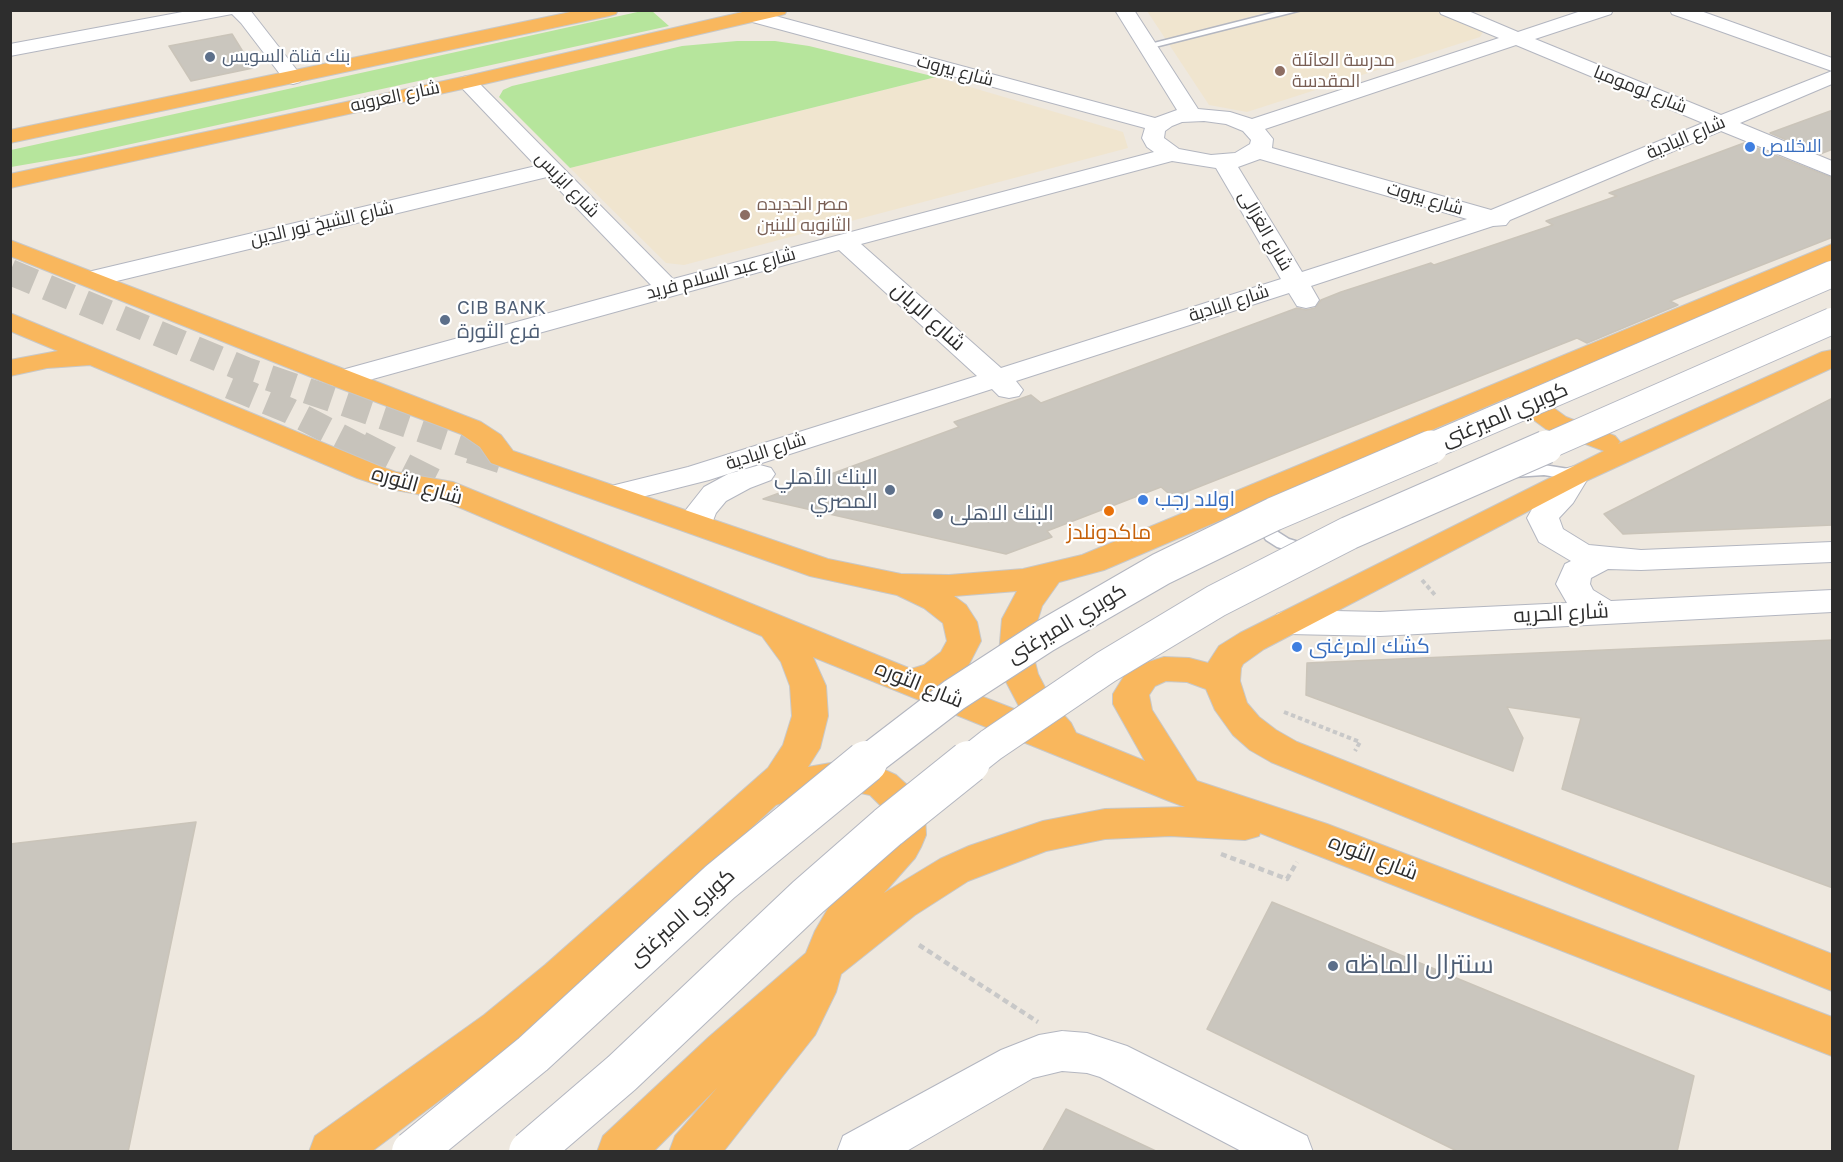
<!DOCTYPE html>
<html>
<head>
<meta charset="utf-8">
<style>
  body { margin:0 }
  #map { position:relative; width:1843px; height:1162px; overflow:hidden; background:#eee8df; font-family:Karla,sans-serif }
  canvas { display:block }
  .frame { position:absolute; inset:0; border:12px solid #2d2d2d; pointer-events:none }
</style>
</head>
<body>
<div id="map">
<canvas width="1843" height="1162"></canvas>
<div class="frame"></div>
</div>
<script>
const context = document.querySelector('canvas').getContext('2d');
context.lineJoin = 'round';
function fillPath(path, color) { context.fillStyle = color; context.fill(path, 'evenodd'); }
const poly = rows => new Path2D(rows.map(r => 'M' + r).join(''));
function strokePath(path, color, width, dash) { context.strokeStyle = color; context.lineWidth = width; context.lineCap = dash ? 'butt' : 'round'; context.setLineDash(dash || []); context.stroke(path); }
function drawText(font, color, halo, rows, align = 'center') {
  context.font = font + ' Karla,Cairo,sans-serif'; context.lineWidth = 4.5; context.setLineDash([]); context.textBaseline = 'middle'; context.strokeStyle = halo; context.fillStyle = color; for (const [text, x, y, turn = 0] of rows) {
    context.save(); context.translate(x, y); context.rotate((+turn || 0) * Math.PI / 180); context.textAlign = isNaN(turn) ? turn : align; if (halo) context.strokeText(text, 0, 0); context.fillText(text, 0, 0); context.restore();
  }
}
const education = poly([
  [1147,11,1437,11,1483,32,1480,37,1247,112,1209,105],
  [936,77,1123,132,1128,148,684,265,666,263,570,168]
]);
const green = poly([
  [642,11,652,11,669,26,81,155,11,167,11,150],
  [737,41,775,41,809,46,936,77,570,168,499,97,503,90,512,86,682,46]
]);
const building = poly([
  [232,34,253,68,191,81,169,46,232,34],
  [1833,110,1833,149,1820,154,1770,133,1833,110],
  [1744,143,1833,178,1833,237,1670,301,1678,305,1587,343,1577,338,1173,497,1161,487,1047,531,1052,537,1006,554,763,499,959,427,954,422,1031,395,1041,403,1297,308,1306,310,1315,308,1321,300,1341,292,1431,263,1434,265,1553,225,1546,221,1617,196,1609,193,1744,143],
  [1833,398,1833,525,1623,534,1604,514,1833,398],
  [1833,640,1833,888,1562,789,1581,718,1507,707,1523,738,1513,771,1306,695,1307,663,1833,640],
  [196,822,128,1152,10,1152,10,844,196,822],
  [1272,902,1694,1076,1677,1152,1459,1152,1207,1029,1272,902],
  [1066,1109,1158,1152,1042,1152,1066,1109]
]);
const secondaryTunnelFar1 = poly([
  [10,272,246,370,476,448],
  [230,386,290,411,362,448]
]);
const secondaryTunnel = poly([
  [359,447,442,489],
  [471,447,502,457]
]);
const pathFar1 = poly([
  [1422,580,1435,595],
  [1284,712,1360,742,1355,751]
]);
const path = poly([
  [1221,854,1287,879,1297,862],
  [919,945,1038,1022]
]);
const service = poly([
  [1284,10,1302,10,1147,49,1142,46,1284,10],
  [1544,465,1575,470,1583,475,1575,480,1544,475,1514,477,1506,472,1514,467,1544,465],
  [1264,510,1272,515,1273,526,1278,532,1289,539,1315,547,1317,551,1315,555,1309,556,1277,547,1266,540,1257,527,1256,515,1264,510]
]);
const minor = poly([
  [193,10,250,10,303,78,300,82,293,84,286,82,241,23,232,14,10,56,10,44,193,10],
  [753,10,1155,118,1177,110,1115,10,1134,10,1198,109,1230,112,1252,119,1499,38,1441,14,1439,10,1466,10,1518,32,1584,10,1613,10,1611,14,1535,39,1721,115,1832,71,1672,14,1670,10,1698,10,1832,58,1832,84,1740,123,1832,161,1832,176,1721,131,1510,220,1506,225,1493,226,1311,286,1319,300,1315,306,1306,308,1297,306,1289,293,1016,381,1023,390,1019,396,1009,398,999,396,992,389,709,480,614,504,603,502,599,495,603,488,688,467,977,376,839,250,351,385,341,387,331,385,327,379,331,373,651,285,547,177,92,287,83,284,79,279,83,274,92,271,536,166,460,86,457,82,460,78,467,76,474,78,673,279,1154,152,1147,147,1142,138,1145,128,745,20,743,16,745,12,753,10],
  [1516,45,1703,123,1491,210,1272,148,1273,139,1265,129,1516,45],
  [1204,121,1226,124,1243,131,1251,140,1250,144,1235,153,1211,155,1179,149,1164,138,1165,131,1172,126,1182,122,1204,121],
  [1260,159,1467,219,1302,272,1238,167,1260,159],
  [1172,161,1216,168,1281,279,1001,368,861,244,1172,161],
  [760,465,771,468,775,474,771,480,750,488,726,501,716,513,709,531,698,534,687,531,682,524,685,511,704,487,728,474,760,465],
  [1062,1031,1087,1033,1127,1046,1307,1136,1313,1152,1243,1152,1100,1077,1087,1073,1062,1071,1033,1078,905,1152,837,1152,843,1136,1001,1050,1039,1035,1062,1031]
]);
const tertiary = poly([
  [1575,466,1586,469,1590,475,1573,503,1559,518,1563,529,1589,545,1641,550,1832,542,1832,562,1641,570,1608,569,1591,578,1590,584,1593,590,1611,601,1832,590,1832,612,1380,636,1289,634,1277,630,1272,622,1277,614,1289,610,1380,612,1567,603,1556,584,1565,564,1571,561,1539,542,1527,518,1536,502,1550,490,1564,469,1575,466]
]);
const trunk = poly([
  [580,10,618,10,616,14,609,16,10,143,10,130,580,10],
  [751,10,787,10,785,14,778,16,467,88,10,188,10,174,467,76,751,10],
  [10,240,481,422,501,435,513,451,828,559,901,574,949,575,1023,569,1082,555,1832,244,1832,260,1532,388,1540,398,1566,417,1615,436,1620,442,1618,444,1822,352,1832,350,1832,368,1586,481,1264,649,1243,664,1241,668,1240,681,1247,703,1259,717,1276,730,1297,742,1832,954,1832,991,1271,762,1250,750,1233,735,1215,710,1206,689,1187,682,1166,681,1155,686,1149,695,1152,710,1197,781,1327,824,1832,1017,1832,1056,1260,833,1259,836,1245,840,1170,836,1105,839,1046,851,968,881,915,915,841,974,836,992,815,1035,723,1152,669,1152,675,1136,717,1088,653,1152,597,1152,603,1136,709,1037,806,953,815,931,841,886,885,838,886,811,870,795,842,789,804,796,776,805,575,991,516,1043,371,1152,309,1152,315,1136,484,1015,545,965,768,768,783,745,792,716,790,686,781,662,762,636,435,497,390,489,357,478,90,365,47,368,10,376,10,360,58,351,10,331,10,313,379,466,396,472,453,482,911,669,924,665,941,652,947,641,943,623,924,608,897,595,810,576,491,463,480,447,461,434,331,385,10,256,10,240],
  [1509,397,1520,410,1546,429,1604,451,1240,633,1219,646,1208,663,1189,658,1164,657,1129,668,1113,694,1113,704,1145,761,1076,733,1071,723,1053,703,1038,674,1033,654,1033,635,1042,606,1059,582,1104,570,1509,397],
  [1017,591,1002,619,999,654,1002,674,1022,712,947,683,967,668,981,641,977,622,966,605,954,596,1017,591],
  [813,657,1169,801,1185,807,1105,809,1043,821,969,846,940,859,884,893,915,858,921,847,926,835,925,812,915,792,896,775,883,769,842,761,808,767,820,748,828,716,826,686,813,657]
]);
const secondaryBridgeFar2 = poly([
  [1427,448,1832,274],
  [1543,448,1832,321]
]);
const secondaryBridgeFar1 = poly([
  [864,764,954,695,1045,636,1161,569,1274,514,1431,447],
  [967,764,991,745,1106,667,1216,601,1349,533,1546,447]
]);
const secondaryBridge = poly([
  [413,1152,533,1054,720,882,866,762],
  [530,1152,622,1073,808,897,888,827,969,762]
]);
const markers = [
  [210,57,6,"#5c6f8a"],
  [1280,71,6,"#8d6e63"],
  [1750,147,6,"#3f7fe0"],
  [745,215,6,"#8d6e63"],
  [445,320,6,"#5c6f8a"],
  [890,490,6,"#5c6f8a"],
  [1143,500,6,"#3f7fe0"],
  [1109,511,6,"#e8710a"],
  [938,514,6,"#5c6f8a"],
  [1297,647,6,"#3f7fe0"],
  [1333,966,6,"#5c6f8a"]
];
const farServicenames = [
  ["بنك قناة السويس",222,57]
];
const farEducationnames = [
  ["مدرسة العائلة",1292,61],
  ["المقدسة",1292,82],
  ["مصر الجديده",757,205],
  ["الثانويه للبنين",757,226]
];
const farStreetnames = [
  ["شارع بيروت",955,71,15],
  ["شارع لومومبا",1640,90,22],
  ["شارع العروبه",395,97,-12],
  ["شارع البادية",1686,138,-23],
  ["شارع ايزيس",567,185,46],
  ["شارع بيروت",1425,199,16],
  ["شارع الشيخ نور الدين",322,224,-13],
  ["شارع الغزالى",1265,231,60],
  ["شارع عبد السلام فريد",721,274,-15],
  ["شارع البادية",1229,304,-18],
  ["شارع البادية",766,452,-18]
];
const farShopnames = [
  ["الاخلاص",1762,147]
];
const serviceNames = [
  ["CIB BANK",457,308],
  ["فرع الثورة",457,332],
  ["البنك الأهلي",878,478,"right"],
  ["المصري",878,502,"right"],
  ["البنك الاهلى",950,514]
];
const streetNames = [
  ["شارع الريان",928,317,42],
  ["كوبري الميرغنى",1505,415,-23],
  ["شارع الثوره",417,486,16],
  ["شارع الحريه",1561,614,-3],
  ["كوبري الميرغنى",1067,624,-31],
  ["شارع الثوره",919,685,22],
  ["شارع الثوره",1373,858,21],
  ["كوبري الميرغنى",682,918,-42]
];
const shopNames = [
  ["اولاد رجب",1155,500],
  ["كشك المرغنى",1309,647]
];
const foodNames = [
  ["ماكدونلدز",1109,533]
];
const nearServicenames = [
  ["سنترال الماظه",1345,966]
];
fillPath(education, '#f0e5cf');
fillPath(green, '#b6e59c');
fillPath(building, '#cac6be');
strokePath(building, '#cac4b9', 1.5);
strokePath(secondaryTunnelFar1, '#c7c3bb', 26, [26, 14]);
strokePath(secondaryTunnel, '#c7c3bb', 33, [33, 16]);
strokePath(service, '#b3b6c0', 3);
strokePath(minor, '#b3b6c0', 2);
strokePath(tertiary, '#b3b6c0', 2);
strokePath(trunk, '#c8c8c8', 2);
strokePath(pathFar1, '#c8c8c8', 4, [4.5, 3]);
strokePath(path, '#c8c8c8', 4.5, [6, 4]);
fillPath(service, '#fff');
fillPath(minor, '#fff');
fillPath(tertiary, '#fff');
fillPath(trunk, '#f9b75d');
strokePath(secondaryBridgeFar2, '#b3b6c0', 28, []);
strokePath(secondaryBridgeFar1, '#b3b6c0', 35, []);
strokePath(secondaryBridge, '#b3b6c0', 44, []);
strokePath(secondaryBridgeFar2, '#fff', 26);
strokePath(secondaryBridgeFar1, '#fff', 33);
strokePath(secondaryBridge, '#fff', 42);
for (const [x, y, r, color] of markers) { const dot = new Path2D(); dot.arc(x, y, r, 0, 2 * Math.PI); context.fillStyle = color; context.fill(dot); strokePath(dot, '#fff', 2); }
drawText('18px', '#4e5e75', '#fff', farServicenames, 'left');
drawText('18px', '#785e54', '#fff', farEducationnames, 'left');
drawText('18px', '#2d2d2d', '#fff', farStreetnames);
drawText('18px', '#366cbe', '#fff', farShopnames, 'left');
drawText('21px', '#4e5e75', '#fff', serviceNames, 'left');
drawText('21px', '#2d2d2d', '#fff', streetNames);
drawText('21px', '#366cbe', '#fff', shopNames, 'left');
drawText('21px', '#c56008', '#fff', foodNames);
drawText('26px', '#4e5e75', '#fff', nearServicenames, 'left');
</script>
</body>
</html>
